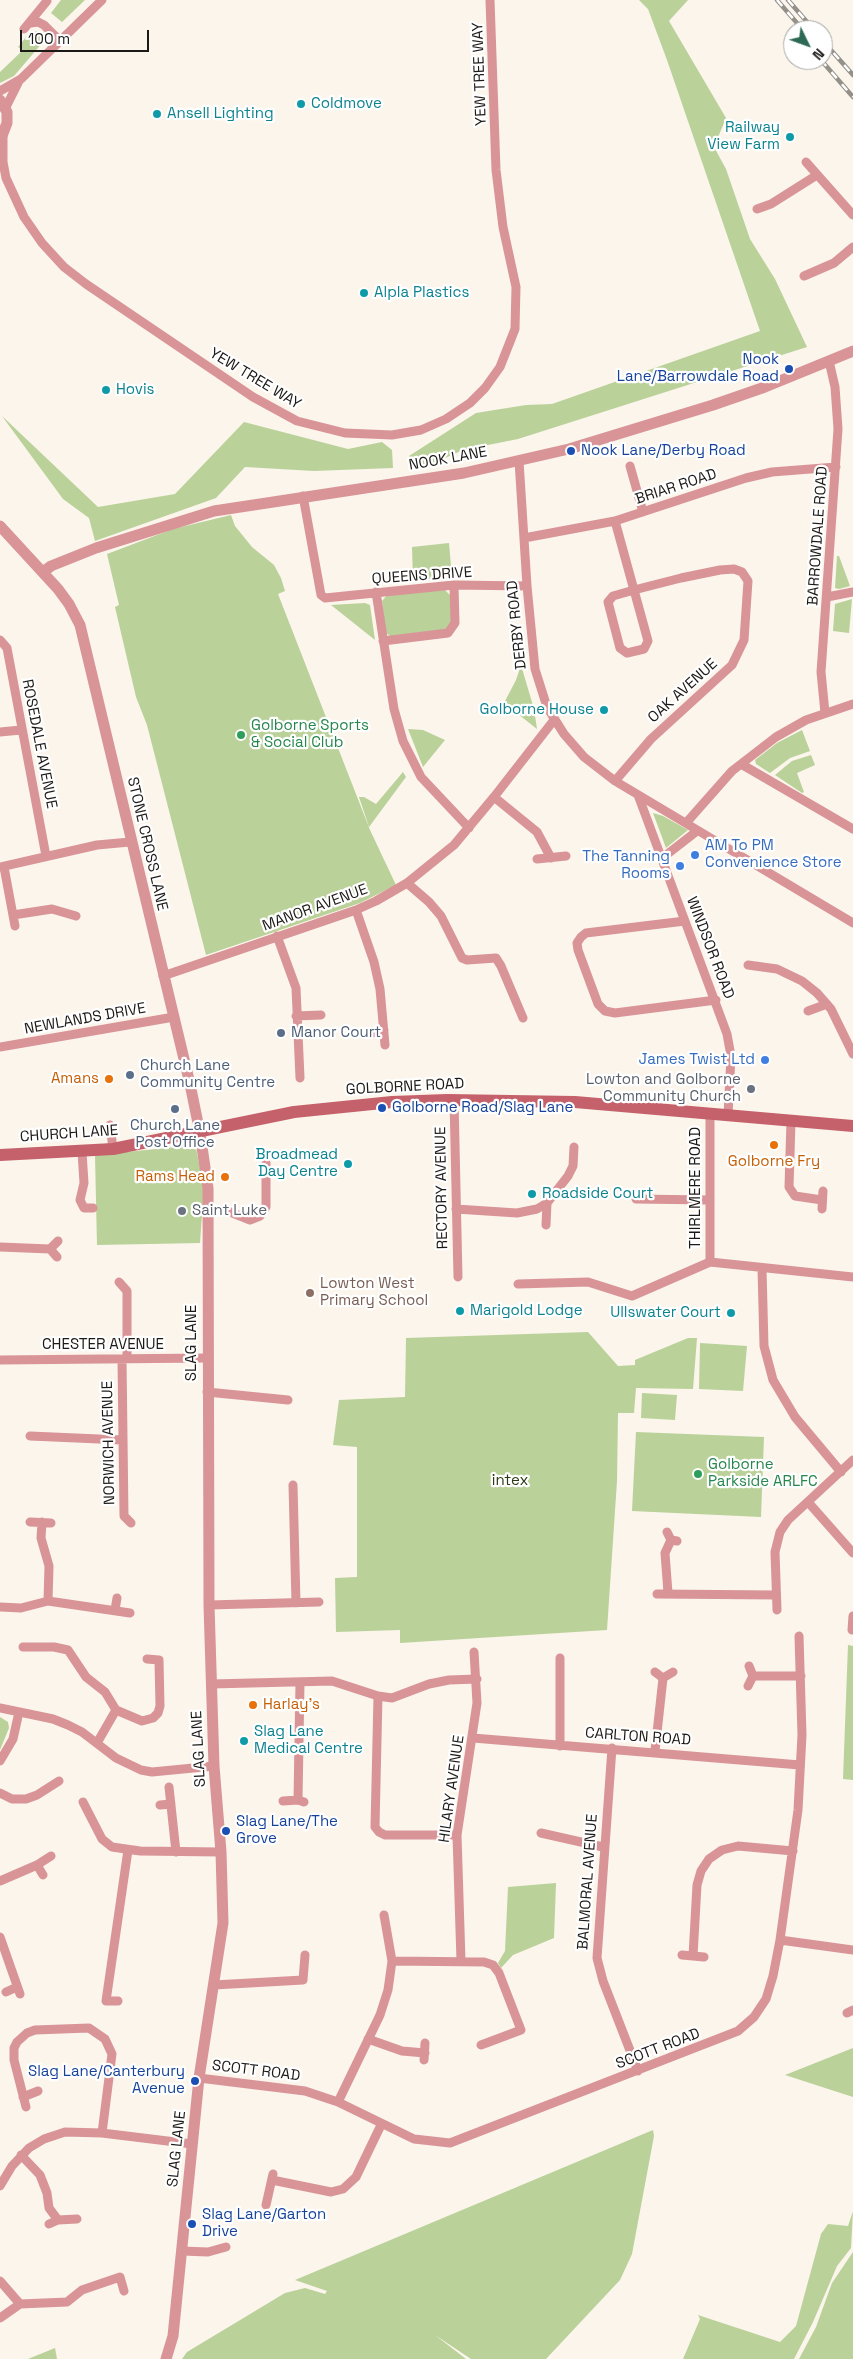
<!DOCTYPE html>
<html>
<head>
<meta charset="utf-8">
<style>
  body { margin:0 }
  #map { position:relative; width:853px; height:2359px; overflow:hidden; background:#fbf5ec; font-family:"Space Grotesk",sans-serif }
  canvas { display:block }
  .north { position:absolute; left:783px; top:20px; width:50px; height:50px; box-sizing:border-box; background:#fff; border:1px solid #a4a3a2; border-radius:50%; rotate:132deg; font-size:14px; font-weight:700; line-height:20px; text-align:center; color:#1c1a17 }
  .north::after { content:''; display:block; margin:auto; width:18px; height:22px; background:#2d6a55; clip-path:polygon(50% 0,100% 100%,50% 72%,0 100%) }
  .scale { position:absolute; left:20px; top:30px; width:129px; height:22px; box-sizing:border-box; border:2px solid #1c1a17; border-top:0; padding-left:6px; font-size:15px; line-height:18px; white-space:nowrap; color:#1c1a17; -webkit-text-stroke:4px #fff; paint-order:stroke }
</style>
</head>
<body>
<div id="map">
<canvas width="853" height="2359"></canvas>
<div class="north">N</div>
<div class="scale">100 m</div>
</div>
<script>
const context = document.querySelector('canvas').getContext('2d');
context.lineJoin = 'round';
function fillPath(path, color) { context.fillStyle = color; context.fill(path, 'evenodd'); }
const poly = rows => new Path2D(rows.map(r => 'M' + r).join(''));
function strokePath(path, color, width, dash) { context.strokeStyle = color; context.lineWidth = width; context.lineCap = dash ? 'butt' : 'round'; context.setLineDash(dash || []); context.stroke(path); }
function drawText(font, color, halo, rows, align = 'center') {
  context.font = font + ' "Space Grotesk",sans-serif'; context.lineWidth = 4.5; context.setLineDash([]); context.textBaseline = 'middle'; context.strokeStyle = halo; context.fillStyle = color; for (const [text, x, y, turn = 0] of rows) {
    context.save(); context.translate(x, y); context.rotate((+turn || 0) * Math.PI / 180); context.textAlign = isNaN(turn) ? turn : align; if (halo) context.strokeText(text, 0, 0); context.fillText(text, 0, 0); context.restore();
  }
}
const green = poly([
  [61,0,85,0,62,22,51,13],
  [639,0,688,0,669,21,726,118,714,147,726,169,750,239,775,279,807,347,518,439,463,450,430,465,412,463,409,456,476,413,526,405,552,404,760,331,667,60,648,9],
  [35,31,42,35,43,42,14,76,0,83,0,72,23,50,18,47,30,32],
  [2,416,98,507,175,494,244,422,348,449,382,442,392,450,393,468,314,471,245,467,216,498,95,541,89,518,63,499],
  [231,515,235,526,252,547,274,565,281,578,285,591,278,594,370,830,396,885,360,903,206,955,147,725,136,697,115,607,119,605,107,554,173,529],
  [449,543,452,577,413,580,412,547],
  [837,556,839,556,850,586,839,589,835,588],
  [445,590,451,596,452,624,447,630,391,637,385,632,382,601,388,594],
  [852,599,849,633,833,631,835,604],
  [365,603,370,605,375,640,331,605],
  [521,665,534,709,537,729,504,703,516,680],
  [408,729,423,730,445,740,423,767],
  [802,730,810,751,790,758,770,773,756,764,755,760,777,743],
  [811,755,815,765,797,773,804,792,802,793,775,775,792,761],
  [403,772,406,777,369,827,359,797,364,797,376,804],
  [653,813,663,816,688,830,666,848],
  [187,1146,196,1148,204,1188,200,1243,97,1245,95,1155],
  [588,1332,618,1366,635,1365,635,1360,688,1338,697,1338,693,1389,636,1388,634,1413,618,1413,617,1481,607,1630,400,1643,400,1630,336,1632,335,1578,357,1577,357,1447,333,1445,339,1400,405,1397,406,1338],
  [700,1343,747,1346,743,1391,699,1389],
  [642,1393,677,1395,675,1420,641,1418],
  [636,1432,764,1437,761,1517,632,1511],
  [848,1645,853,1646,853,1780,843,1779],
  [0,1717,8,1722,9,1728,0,1750],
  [556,1883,554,1938,513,1955,501,1968,498,1963,505,1951,508,1887],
  [853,2048,853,2097,785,2075],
  [653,2130,654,2136,632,2254,620,2280,546,2359,471,2359,435,2335,466,2359,182,2359,187,2352,285,2293,305,2288,325,2294,327,2291,295,2280],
  [853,2211,851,2248,837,2266,813,2322,794,2359,683,2359,700,2319,698,2315,780,2342,796,2326,821,2234,828,2224,848,2226],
  [853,2252,853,2359,799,2359,816,2327,832,2283],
  [55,2348,57,2359,28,2359]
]);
const minor = poly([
  [31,23,38,22,44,25,60,41],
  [24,29,47,1],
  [0,91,21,79,102,0],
  [6,107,19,81],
  [3,135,3,162,6,178,24,217,42,243,64,267,86,284,253,397,297,421,345,433,392,435,421,430,446,419,470,403,485,388,500,367,515,329,516,287,503,227,496,170,490,0],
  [806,162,853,215],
  [757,209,771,204,817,175],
  [804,276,834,263,853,247],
  [519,461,527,586,535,669,547,707,564,734,584,757,615,781,853,923],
  [630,466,643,512],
  [303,496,321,595,325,598,454,585,527,586],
  [615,521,634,590,648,641,644,649,627,653,620,648,608,602,613,596,634,590,681,578,720,570,734,569,742,572,748,581,744,640,732,665,651,739,615,781],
  [524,538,615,521,746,478,772,472,836,467],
  [376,592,394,709,403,741,421,777,469,828],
  [827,597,853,592],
  [0,640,7,648,46,856],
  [383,641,448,633,455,623,454,585],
  [825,713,821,672,838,429,835,387,829,361],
  [0,732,21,730],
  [741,764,853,829],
  [638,795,727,1034,731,1056,728,1115],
  [494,797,537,832,551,858],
  [686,823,732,771,776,737,806,720,853,704],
  [537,859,566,856],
  [661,859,697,831],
  [0,867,97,845,130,842],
  [4,867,15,926],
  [407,883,429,902,441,916,462,958,467,960,496,958,501,966,523,1018],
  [356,910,374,962,380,989,385,1045],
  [13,915,52,909,76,916],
  [685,921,586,933,581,937,577,943,578,950,598,1004,605,1011,615,1013,716,1000],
  [277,936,296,988,300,1078],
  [748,965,777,969,802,981,817,993,831,1009,853,1054],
  [163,976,356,910,376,901,407,883,454,845,494,797,554,720],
  [808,1011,827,1004],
  [296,1016,321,1015],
  [368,1034,384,1030],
  [0,1047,174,1017],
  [454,1100,458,1277],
  [791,1121,789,1187,795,1196,822,1200],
  [110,1125,113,1149],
  [82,1152,84,1183,80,1200,84,1208,93,1208],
  [636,1199,708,1200],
  [456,1209,517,1213,537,1209,547,1203,568,1176,573,1166,574,1147],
  [822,1209,823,1191],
  [208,1210,225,1210,250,1220,260,1216,266,1207,266,1163],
  [546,1225,547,1203],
  [0,1247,50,1249],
  [57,1257,50,1249,58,1241],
  [710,1262,710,1113],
  [762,1269,764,1346,773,1380,795,1417,841,1472],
  [119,1282,127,1291,127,1359],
  [518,1284,588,1282,632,1296,710,1262,853,1277],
  [122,1359,124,1516,131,1523],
  [0,1360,207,1358],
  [207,1392,288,1400],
  [30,1436,122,1440],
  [293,1485,296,1603],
  [808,1502,853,1553],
  [30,1522,51,1523],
  [42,1522,41,1538,49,1566,48,1601],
  [667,1532,671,1540,677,1541],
  [668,1593,665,1553,671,1540],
  [657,1594,776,1595],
  [209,1605,319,1602],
  [0,1607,21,1608,48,1601,130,1613],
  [115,1610,117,1598],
  [777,1610,775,1552,780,1532,788,1520,853,1460],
  [852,1630,853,1616],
  [23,1647,54,1647,68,1650,86,1677,105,1692,116,1710,97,1743],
  [655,1672,663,1678,673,1672],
  [753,1676,801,1676],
  [211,1684,332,1681,378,1696,392,1698,429,1684,449,1680,477,1679],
  [748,1686,753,1676,749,1666],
  [378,1696,375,1827,379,1832,385,1835,457,1835],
  [0,1708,53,1719,68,1725,82,1732,116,1758,141,1770,152,1772,214,1766],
  [116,1710,142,1721,153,1718,158,1713,160,1706,159,1660,147,1659],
  [473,1738,800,1765],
  [560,1746,560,1658],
  [612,1748,597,1958,603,1981,638,2071],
  [655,1751,663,1678],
  [0,1761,13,1739,19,1712],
  [169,1787,176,1852],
  [0,1793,12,1799,26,1799,37,1795,59,1781],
  [298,1800,300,1682],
  [283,1801,298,1800,304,1802],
  [83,1802,102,1839,112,1847,140,1851,221,1852],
  [160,1805,171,1804],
  [541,1833,603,1847],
  [43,1875,37,1865,51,1856],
  [0,1881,37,1865],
  [0,1937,20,1994],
  [780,1940,853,1950],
  [682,1955,704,1957],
  [693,1956,697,1885,701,1871,709,1859,722,1850,738,1846,793,1851],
  [392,1961,484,1962,493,1965,499,1973,521,2030,481,2045],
  [461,1961,457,1835,477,1703,474,1652],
  [214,1985,303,1980,305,1955],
  [6,1992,17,1987],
  [118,2001,106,2001,128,1850],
  [847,2013,853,2010],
  [368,2039,402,2051,425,2053],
  [424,2060,425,2043],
  [199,2078,305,2091,338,2102,414,2139,450,2143,738,2031,754,2017,766,1999,773,1976,780,1940,798,1810,802,1735,799,1636],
  [23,2097,38,2091],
  [338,2102,380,2015,388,1990,392,1961,384,1915],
  [26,2107,14,2060,14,2048,17,2042,27,2033,35,2030,89,2028,105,2039,112,2054,102,2133],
  [21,2155,40,2175,47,2193,49,2208,58,2220,77,2219],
  [272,2180,331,2192,343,2189,356,2177,381,2125],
  [0,2186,12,2166,29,2148,44,2139,65,2132,102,2133,192,2144],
  [266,2205,273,2174],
  [49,2224,58,2220],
  [182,2251,208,2252,226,2247],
  [0,2281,20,2304,67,2302,82,2290,120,2277,124,2291],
  [0,2318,20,2304]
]);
const tertiary = poly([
  [0,100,7,112,7,123,0,141],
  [0,526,58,589,69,604,80,625,190,1084,200,1133,208,1188,209,1605,214,1766,221,1852,223,1923,199,2078,173,2336,166,2359],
  [43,572,51,566,96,548,214,511,464,473,569,449,713,405,765,387,853,351]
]);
const secondary = poly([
  [0,1155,113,1149,294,1112,392,1102,447,1100,575,1102,853,1126]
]);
const rail = poly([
  [777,0,803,30],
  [788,0,814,30],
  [823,41,853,75],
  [821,60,853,97]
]);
const markers = [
  [301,104,5,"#0f9aa8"],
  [157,114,5,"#0f9aa8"],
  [790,137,5,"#0f9aa8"],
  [364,293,5,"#0f9aa8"],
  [789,369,5,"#1a4fb4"],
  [106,390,5,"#0f9aa8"],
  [571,451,5,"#1a4fb4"],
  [604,710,5,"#0f9aa8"],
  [241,735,5,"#2e9e5b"],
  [695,855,5,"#3f7fe0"],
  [680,866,5,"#3f7fe0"],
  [281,1033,5,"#5c6f8a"],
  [765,1060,5,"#3f7fe0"],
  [130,1075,5,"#5c6f8a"],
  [109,1079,5,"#e8710a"],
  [751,1089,5,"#6b7280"],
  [382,1108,5,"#1a4fb4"],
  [175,1109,5,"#5c6f8a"],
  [774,1145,5,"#e8710a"],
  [348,1164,5,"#0f9aa8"],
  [225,1177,5,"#e8710a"],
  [532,1194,5,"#0f9aa8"],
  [182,1211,5,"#6b7280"],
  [310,1293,5,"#8d6e63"],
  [460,1311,5,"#0f9aa8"],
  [731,1313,5,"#0f9aa8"],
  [698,1474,5,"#2e9e5b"],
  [253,1705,5,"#e8710a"],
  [244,1741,5,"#0f9aa8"],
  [226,1831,5,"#1a4fb4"],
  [195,2081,5,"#1a4fb4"],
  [192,2224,5,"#1a4fb4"]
];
const streetNames = [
  ["YEW TREE WAY",480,74,-92],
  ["YEW TREE WAY",255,379,31],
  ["NOOK LANE",448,459,-10],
  ["BRIAR ROAD",676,487,-18],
  ["BARROWDALE ROAD",818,536,-86],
  ["QUEENS DRIVE",422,576,-4],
  ["DERBY ROAD",517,625,-96],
  ["OAK AVENUE",683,691,-42],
  ["ROSEDALE AVENUE",39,744,79],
  ["STONE CROSS LANE",147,844,77],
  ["MANOR AVENUE",315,908,-20],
  ["WINDSOR ROAD",710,948,69],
  ["NEWLANDS DRIVE",85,1019,-10],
  ["GOLBORNE ROAD",405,1087,-3],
  ["CHURCH LANE",69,1134,-4],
  ["RECTORY AVENUE",442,1188,-91],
  ["THIRLMERE ROAD",696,1188,-90],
  ["SLAG LANE",192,1343,-90],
  ["CHESTER AVENUE",103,1345],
  ["NORWICH AVENUE",109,1443,-91],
  ["CARLTON ROAD",638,1737,4],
  ["SLAG LANE",199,1749,-93],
  ["HILARY AVENUE",452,1789,-82],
  ["BALMORAL AVENUE",588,1882,-86],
  ["SCOTT ROAD",658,2049,-21],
  ["SCOTT ROAD",256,2071,7],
  ["SLAG LANE",177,2149,-84]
];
const cultureNames = [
  ["Coldmove",311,104],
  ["Ansell Lighting",167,114],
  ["Railway",780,128,"right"],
  ["View Farm",780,145,"right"],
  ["Alpla Plastics",374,293],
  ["Hovis",116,390],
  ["Golborne House",594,710,"right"],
  ["Broadmead",338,1155,"right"],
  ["Day Centre",338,1172,"right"],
  ["Roadside Court",542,1194],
  ["Marigold Lodge",470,1311],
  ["Ullswater Court",721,1313,"right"],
  ["Slag Lane",254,1732],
  ["Medical Centre",254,1749]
];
const transitNames = [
  ["Nook",779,360,"right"],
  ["Lane/Barrowdale Road",779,377,"right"],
  ["Nook Lane/Derby Road",581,451],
  ["Golborne Road/Slag Lane",392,1108],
  ["Slag Lane/The",236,1822],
  ["Grove",236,1839],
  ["Slag Lane/Canterbury",185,2072,"right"],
  ["Avenue",185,2089,"right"],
  ["Slag Lane/Garton",202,2215],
  ["Drive",202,2232]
];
const leisureNames = [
  ["Golborne Sports",251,726],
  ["& Social Club",251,743],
  ["Golborne",708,1465],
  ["Parkside ARLFC",708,1482]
];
const shopNames = [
  ["AM To PM",705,846,"left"],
  ["Convenience Store",705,863,"left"],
  ["The Tanning",670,857],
  ["Rooms",670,874],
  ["James Twist Ltd",755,1060]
];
const serviceNames = [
  ["Manor Court",291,1033],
  ["Church Lane",140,1066],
  ["Community Centre",140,1083],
  ["Church Lane",175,1126,"center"],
  ["Post Office",175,1143,"center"]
];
const foodNames = [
  ["Amans",99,1079],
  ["Golborne Fry",774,1162,"center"],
  ["Rams Head",215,1177],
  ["Harlay's",263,1705,"left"]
];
const worshipNames = [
  ["Lowton and Golborne",741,1080],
  ["Community Church",741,1097],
  ["Saint Luke",192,1211,"left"]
];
const educationNames = [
  ["Lowton West",320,1284],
  ["Primary School",320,1301]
];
const parkNames = [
  ["intex",510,1481]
];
fillPath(green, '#bad199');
strokePath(minor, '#d99498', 9);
strokePath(tertiary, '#d99498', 11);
strokePath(secondary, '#c5616b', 12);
strokePath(rail, '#94908a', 4.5);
strokePath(rail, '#fff', 2.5, [8]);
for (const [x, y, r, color] of markers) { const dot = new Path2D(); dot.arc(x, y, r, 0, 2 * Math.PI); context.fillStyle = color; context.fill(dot); strokePath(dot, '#fff', 2); }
drawText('15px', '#1c1a17', '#fff', streetNames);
drawText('15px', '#0d838f', '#fff', cultureNames, 'left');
drawText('15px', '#164399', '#fff', transitNames, 'left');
drawText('15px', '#27864d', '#fff', leisureNames, 'left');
drawText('15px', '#366cbe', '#fff', shopNames, 'right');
drawText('15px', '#4e5e75', '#fff', serviceNames, 'left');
drawText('15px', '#c56008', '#fff', foodNames, 'right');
drawText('15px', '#5b616d', '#fff', worshipNames, 'right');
drawText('15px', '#785e54', '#fff', educationNames, 'left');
drawText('15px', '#2c3a13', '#fff', parkNames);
</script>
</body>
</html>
